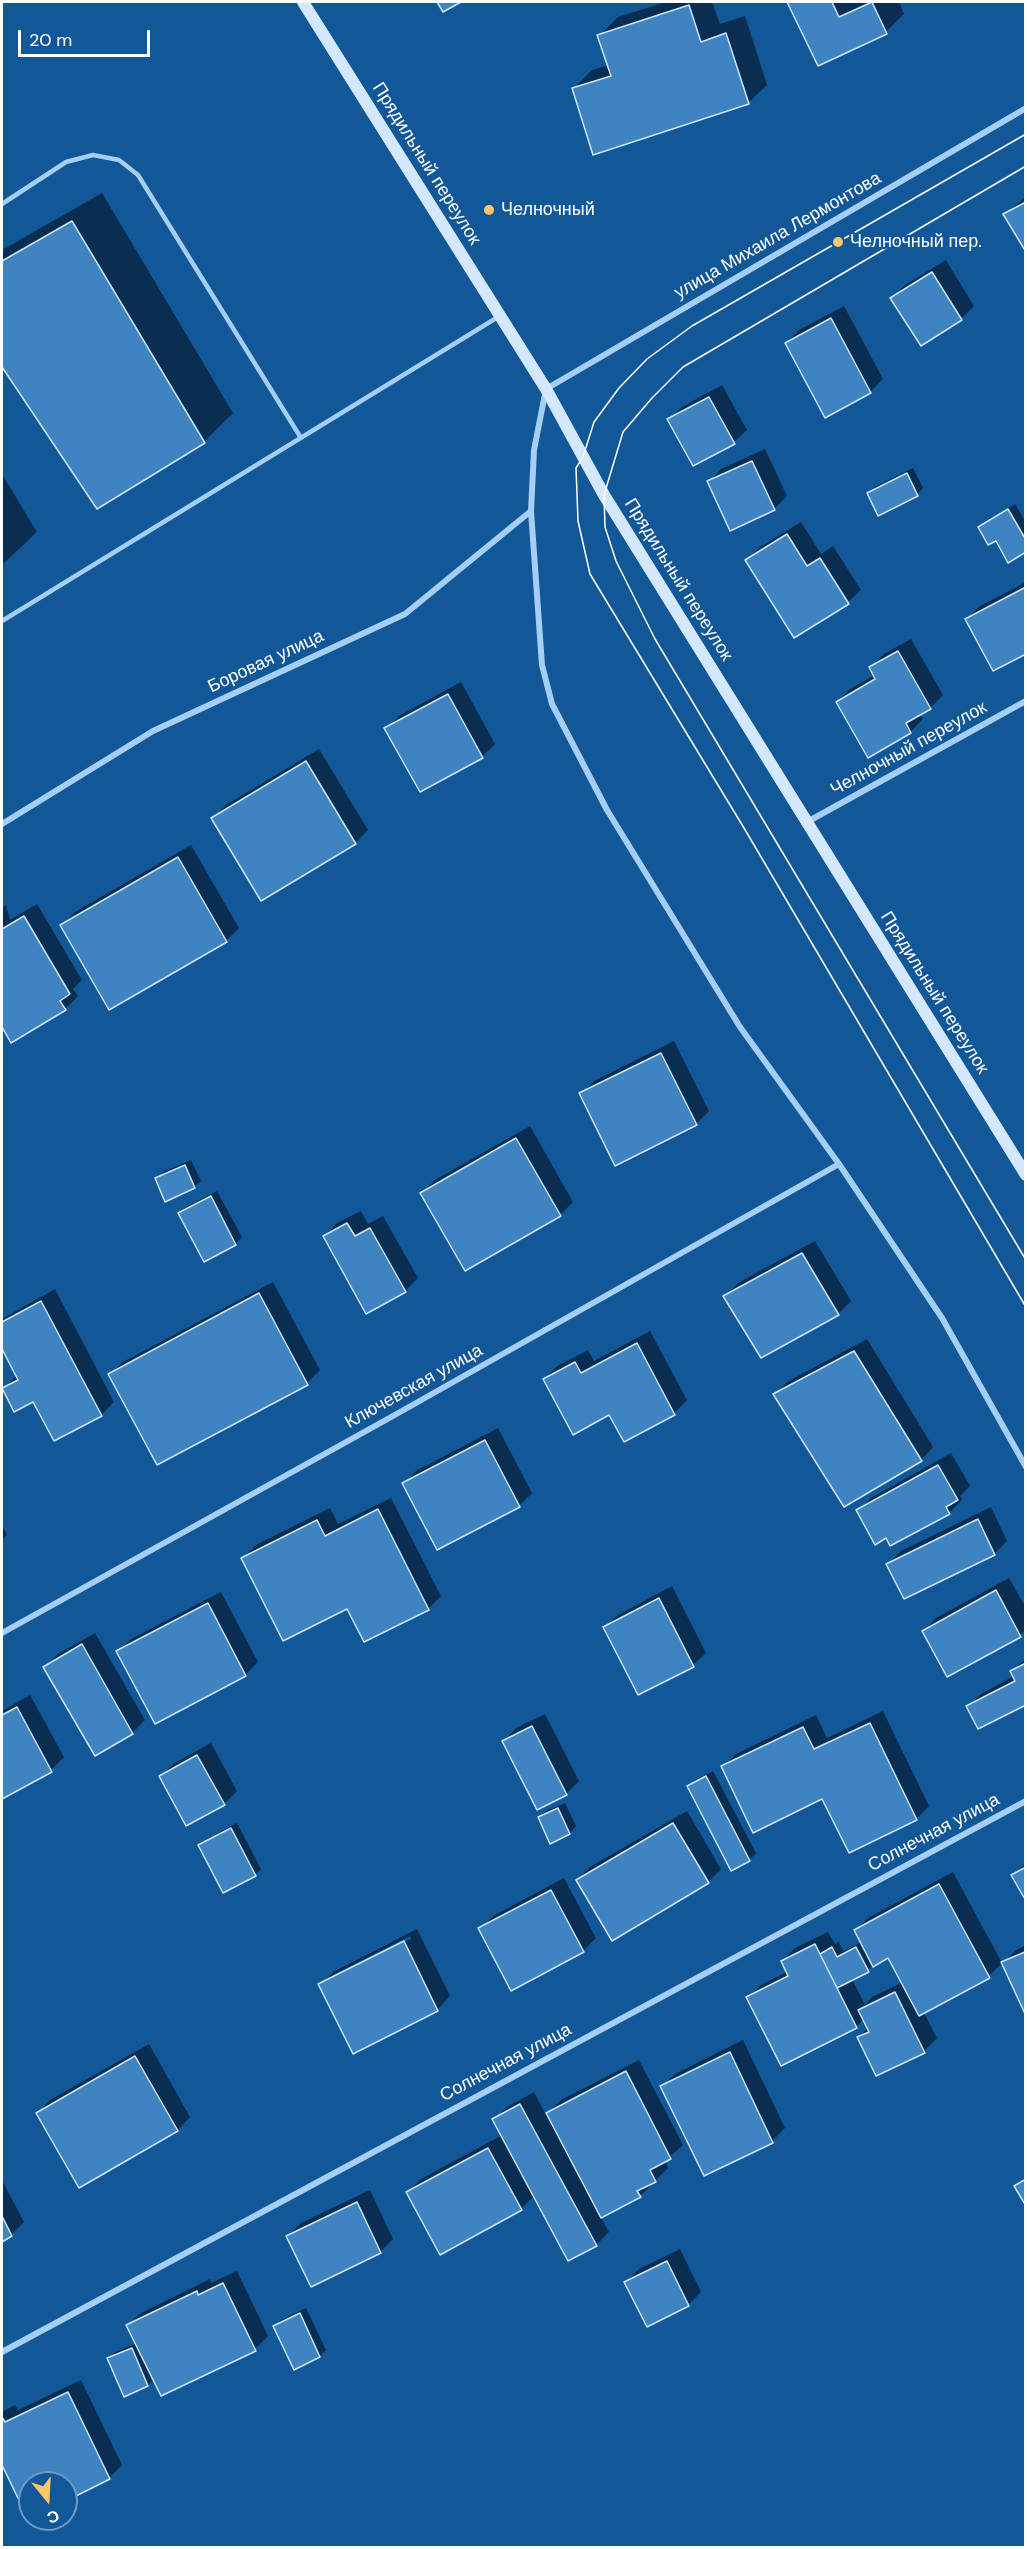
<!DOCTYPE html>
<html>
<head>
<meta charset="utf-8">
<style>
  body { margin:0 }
  #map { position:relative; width:1027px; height:2549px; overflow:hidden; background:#125798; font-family:"DM Sans",sans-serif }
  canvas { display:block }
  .frame { position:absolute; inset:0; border:3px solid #fff; pointer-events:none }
  .north { position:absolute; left:18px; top:2471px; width:60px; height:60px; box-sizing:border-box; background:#125798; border:2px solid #719ac1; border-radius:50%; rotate:162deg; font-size:16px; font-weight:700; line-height:24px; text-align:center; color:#fff }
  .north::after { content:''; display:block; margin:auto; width:21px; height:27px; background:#ffc766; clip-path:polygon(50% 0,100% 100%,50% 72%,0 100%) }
  .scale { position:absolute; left:18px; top:30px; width:132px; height:27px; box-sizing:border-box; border:3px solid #fff; border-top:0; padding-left:8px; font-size:18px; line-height:21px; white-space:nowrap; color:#fff; -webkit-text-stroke:4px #125798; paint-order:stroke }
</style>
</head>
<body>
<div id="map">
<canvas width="1027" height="2549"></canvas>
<div class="frame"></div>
<div class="north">С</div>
<div class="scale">20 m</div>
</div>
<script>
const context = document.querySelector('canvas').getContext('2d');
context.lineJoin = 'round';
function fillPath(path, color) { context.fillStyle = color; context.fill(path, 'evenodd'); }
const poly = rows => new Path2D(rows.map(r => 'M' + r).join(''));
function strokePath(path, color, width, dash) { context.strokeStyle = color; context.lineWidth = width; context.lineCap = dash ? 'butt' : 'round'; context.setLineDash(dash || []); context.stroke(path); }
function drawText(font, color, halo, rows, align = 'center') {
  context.font = font + ' "DM Sans",sans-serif'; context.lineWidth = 4.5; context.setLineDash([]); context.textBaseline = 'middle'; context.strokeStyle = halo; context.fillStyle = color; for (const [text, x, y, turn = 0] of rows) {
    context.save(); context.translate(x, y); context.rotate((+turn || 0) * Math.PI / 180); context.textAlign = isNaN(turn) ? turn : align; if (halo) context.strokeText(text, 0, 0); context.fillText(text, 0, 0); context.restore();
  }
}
const shadow = poly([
  [666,2,712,2,720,24,745,16,767,85,748,103,573,89,592,70,609,65,599,36,618,17],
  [788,2,899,2,904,14,886,32,818,64],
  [102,193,233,413,204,442,98,507,2,365,2,250],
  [1026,197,1026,249,1005,214],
  [946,260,974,306,961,319,921,344,892,298,905,285],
  [844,306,883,379,870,392,786,343,799,330],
  [722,385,747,430,734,442,669,420,682,407],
  [765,449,787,496,774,509,709,482,721,469],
  [913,468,923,488,917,495,869,493,875,487],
  [2,474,37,532,2,565],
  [1015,504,1026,523,1026,550,979,527,986,521],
  [801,522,821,554,833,546,861,590,848,602,747,560,760,547],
  [1026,582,1026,652,967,619,980,606],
  [911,639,943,695,930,708,920,714,923,719,910,732,837,702,850,689,875,675,871,667,884,654],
  [461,682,495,744,482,757,386,729,399,716],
  [319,749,368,830,355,843,213,818,226,805],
  [191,845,239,928,226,941,62,925,75,912],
  [37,904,82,980,73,989,78,996,65,1009,11,1041,2,1024,2,908,6,905,10,920],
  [674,1041,709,1111,696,1124,581,1094,594,1081],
  [530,1126,573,1202,560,1215,422,1193,435,1180],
  [191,1160,201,1181,194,1187,157,1179,163,1172],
  [217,1191,242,1237,236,1244,205,1259,180,1213,186,1207],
  [361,1211,368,1224,383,1216,418,1278,405,1291,325,1236,337,1223],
  [815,1241,851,1301,838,1314,761,1356,725,1296,738,1283],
  [273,1282,320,1370,307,1383,158,1463,110,1374,123,1362],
  [55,1289,114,1402,101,1415,34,1400,4,1388,17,1375,2,1345,2,1319],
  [650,1331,687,1400,674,1413,624,1440,610,1413,545,1379,557,1366,588,1350,594,1361],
  [867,1339,933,1447,921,1460,775,1395,787,1382],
  [498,1428,532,1493,519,1506,404,1484,416,1471],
  [951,1453,970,1486,960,1496,962,1500,949,1513,887,1536,858,1511,871,1498],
  [391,1498,441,1596,428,1609,348,1607,243,1558,256,1545,330,1508,338,1524],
  [991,1507,1007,1541,994,1554,888,1564,901,1551],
  [2,1525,7,1535,2,1540],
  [1009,1578,1026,1608,1026,1630,1020,1635,947,1675,924,1631,936,1618],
  [672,1586,706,1653,693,1665,639,1693,605,1627,618,1615],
  [221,1592,258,1662,245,1675,118,1652,131,1639],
  [95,1633,145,1720,132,1733,45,1667,58,1654],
  [1026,1658,1026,1703,968,1706,981,1694,1014,1676,1012,1671],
  [30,1695,64,1757,51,1770,2,1798,2,1711],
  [883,1711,929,1806,916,1819,823,1797,723,1767,736,1754,816,1715,827,1738],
  [545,1714,579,1781,566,1794,504,1741,516,1728],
  [211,1743,237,1791,224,1804,161,1776,173,1764],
  [713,1771,756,1853,749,1860,732,1869,689,1786,695,1780],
  [565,1803,576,1826,570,1833,551,1842,540,1817,546,1811],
  [687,1811,721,1869,708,1882,577,1880,590,1867],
  [237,1823,261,1869,255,1875,200,1845,207,1839],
  [1026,1863,1026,1898,1012,1876],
  [953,1872,1002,1963,989,1976,924,2013,937,2038,924,2051,859,2037,868,2028,864,2019,857,2026,782,2064,748,1998,761,1985,787,1972,782,1961,795,1948,828,1932,835,1944,839,1942,843,1951,862,1942,855,1931,868,1918],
  [889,1956,903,1982,872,1997,865,2005,852,1979],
  [564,1878,596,1938,583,1951,480,1929,493,1916],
  [417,1929,450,1996,438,2009,354,2052,320,1985,333,1972],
  [410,1936,411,1939,333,1978,333,1975],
  [1026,1945,1026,2012,1003,1963,1016,1950],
  [743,2040,785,2128,772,2141,704,2174,662,2087,675,2074],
  [149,2044,190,2117,178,2130,79,2186,38,2113,50,2100],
  [639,2060,683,2145,665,2161,668,2168,640,2196,600,2216,609,2232,596,2245,535,2195,521,2209,408,2192,421,2179,502,2135,494,2120,507,2107,534,2092,546,2115,561,2100],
  [2,2180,24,2222,11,2235,2,2240],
  [370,2190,393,2239,380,2252,288,2236,301,2223],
  [680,2249,701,2292,688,2305,626,2282,639,2269],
  [237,2271,268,2336,255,2349,161,2394,154,2379,148,2385,109,2359,115,2352,137,2343,128,2325,141,2313,210,2279,211,2283],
  [306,2308,326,2350,320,2356,275,2326,281,2320],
  [81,2380,122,2465,110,2477,66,2499,66,2483,30,2483,29,2517,2,2462,2,2412,15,2405,18,2410]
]);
const building = poly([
  [437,2,461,2,443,12,437,2],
  [787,2,832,2,839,17,872,2,887,34,818,66,787,2],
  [689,5,701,42,726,33,749,104,593,155,572,88,611,76,597,35,689,5],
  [1026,202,1026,252,1003,214,1026,202],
  [72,221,205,443,97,509,2,367,2,261,72,221],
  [932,272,962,320,921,346,890,298,932,272],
  [831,318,871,393,825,418,785,343,831,318],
  [709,397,735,444,693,466,667,419,709,397],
  [752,461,775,510,730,531,707,481,752,461],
  [907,473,918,496,878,516,867,493,907,473],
  [1008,509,1026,540,1026,552,1008,563,996,541,988,545,978,527,1008,509],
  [787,534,807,566,820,558,849,604,794,638,745,560,787,534],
  [1024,588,1026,591,1026,654,993,671,965,619,1024,588],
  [898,651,931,709,906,723,911,733,868,758,836,702,875,679,869,667,898,651],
  [448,694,483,758,420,792,384,728,448,694],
  [306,761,356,844,261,901,211,818,306,761],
  [178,857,227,942,109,1010,60,925,178,857],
  [24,916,70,994,60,1001,66,1010,11,1043,2,1027,2,929,24,916],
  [661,1053,697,1125,615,1166,579,1093,661,1053],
  [516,1138,561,1216,465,1271,420,1193,516,1138],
  [185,1165,195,1188,165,1202,155,1178,185,1165],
  [211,1196,236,1245,204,1262,178,1213,211,1196],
  [347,1223,355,1236,370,1228,406,1292,366,1314,323,1236,347,1223],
  [802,1253,839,1315,761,1358,723,1296,802,1253],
  [259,1293,308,1385,157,1465,108,1374,259,1293],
  [41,1301,102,1416,54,1441,33,1402,14,1412,2,1388,18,1380,2,1349,2,1322,41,1301],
  [637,1343,675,1415,624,1442,609,1415,573,1435,543,1379,575,1362,581,1373,637,1343],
  [854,1351,922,1461,844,1507,773,1394,854,1351],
  [485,1440,520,1507,437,1550,402,1483,485,1440],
  [938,1465,958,1500,946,1507,950,1514,890,1546,886,1538,875,1545,856,1510,938,1465],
  [378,1509,429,1610,364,1642,347,1609,283,1641,241,1558,317,1520,325,1536,378,1509],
  [978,1519,995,1555,904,1599,886,1564,978,1519],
  [996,1590,1021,1637,947,1677,922,1631,996,1590],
  [659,1598,694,1667,638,1695,603,1627,659,1598],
  [208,1603,246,1676,155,1724,116,1651,208,1603],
  [82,1644,133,1734,95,1756,43,1667,82,1644],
  [1026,1663,1026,1705,978,1729,966,1706,1015,1681,1010,1671,1026,1663],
  [17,1707,52,1772,2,1799,2,1715,17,1707],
  [870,1723,917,1820,849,1853,822,1799,753,1833,721,1766,803,1727,814,1749,870,1723],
  [532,1726,567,1795,537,1810,502,1741,532,1726],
  [197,1755,225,1805,186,1826,159,1776,197,1755],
  [706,1776,750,1861,731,1871,687,1786,706,1776],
  [558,1808,570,1834,550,1844,538,1817,558,1808],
  [673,1823,709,1883,612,1941,576,1880,673,1823],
  [231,1828,256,1876,223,1893,198,1845,231,1828],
  [1026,1867,1026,1901,1011,1875,1026,1867],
  [939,1884,990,1978,919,2016,888,1958,873,1967,854,1930,939,1884],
  [551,1890,584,1952,511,1991,478,1928,551,1890],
  [404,1941,438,2011,353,2054,318,1984,404,1941],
  [815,1944,857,2028,781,2066,746,1997,788,1976,781,1961,815,1944],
  [832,1947,837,1957,856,1947,869,1972,837,1988,820,1954,832,1947],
  [1025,1952,1026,1952,1026,2016,1001,1962,1025,1952],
  [895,1992,925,2053,876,2076,857,2037,869,2032,858,2010,895,1992],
  [730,2052,773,2143,704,2176,660,2086,730,2052],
  [135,2056,178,2131,79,2188,36,2113,135,2056],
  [626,2071,671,2159,650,2170,656,2182,637,2191,641,2197,601,2218,546,2113,626,2071],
  [520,2104,597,2246,568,2261,492,2119,520,2104],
  [488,2148,522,2210,440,2255,406,2192,488,2148],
  [1026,2179,1026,2206,1014,2186,1026,2179],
  [357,2202,381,2253,311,2287,286,2236,357,2202],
  [2,2216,12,2236,2,2242,2,2216],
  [667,2261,689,2306,647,2327,624,2282,667,2261],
  [223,2283,256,2351,161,2396,126,2325,197,2291,198,2295,223,2283],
  [300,2313,320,2357,294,2370,273,2326,300,2313],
  [132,2348,148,2386,124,2397,107,2358,132,2348],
  [68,2392,110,2479,66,2501,66,2483,30,2483,30,2518,28,2519,2,2465,2,2417,5,2422,68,2392]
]);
const lane = poly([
  [2,204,66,162,93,155,119,160,138,175,301,438],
  [2,621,498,317]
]);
const street = poly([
  [1026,108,546,389,534,450,531,511,542,665,552,704,607,810,740,1027,839,1164,942,1318,1026,1467],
  [807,822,1026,701],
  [2,824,153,731,405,614,531,511],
  [2,1633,393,1416,839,1164],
  [2,2352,1026,1801]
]);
const secondary = poly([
  [303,2,546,389,604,495,1026,1175]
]);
const tram = poly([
  [1026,134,692,326,647,359,619,388,594,422,583,457,576,468,578,521,590,574,744,828,1026,1307],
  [1026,166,683,367,652,398,623,432,604,495,605,527,616,561,655,639,1026,1260]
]);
const markers = [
  [489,210,6,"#ffc766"],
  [838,242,6,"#ffc766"]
];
const streetNames = [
  ["Прядильный переулок",426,164,58],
  ["улица Михаила Лермонтова",778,236,-30],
  ["Прядильный переулок",678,580,58],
  ["Боровая улица",266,662,-25],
  ["Челночный переулок",909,749,-29],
  ["Прядильный переулок",934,993,58],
  ["Ключевская улица",414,1387,-29],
  ["Солнечная улица",934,1833,-28],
  ["Солнечная улица",506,2063,-28]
];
const poiNames = [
  ["Челночный",501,210],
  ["Челночный пер.",850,242]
];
fillPath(shadow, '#0007');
fillPath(building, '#3f83c1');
strokePath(building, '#cce6fd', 1.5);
strokePath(lane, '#a4cef3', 4.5);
strokePath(street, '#a4cef3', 6);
strokePath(secondary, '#d3e8fd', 12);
strokePath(tram, '#fff', 1.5);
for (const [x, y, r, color] of markers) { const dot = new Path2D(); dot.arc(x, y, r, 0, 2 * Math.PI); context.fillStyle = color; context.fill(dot); strokePath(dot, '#125798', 2); }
drawText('18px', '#fff', '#125798', streetNames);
drawText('18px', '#fff', '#125798', poiNames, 'left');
</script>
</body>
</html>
